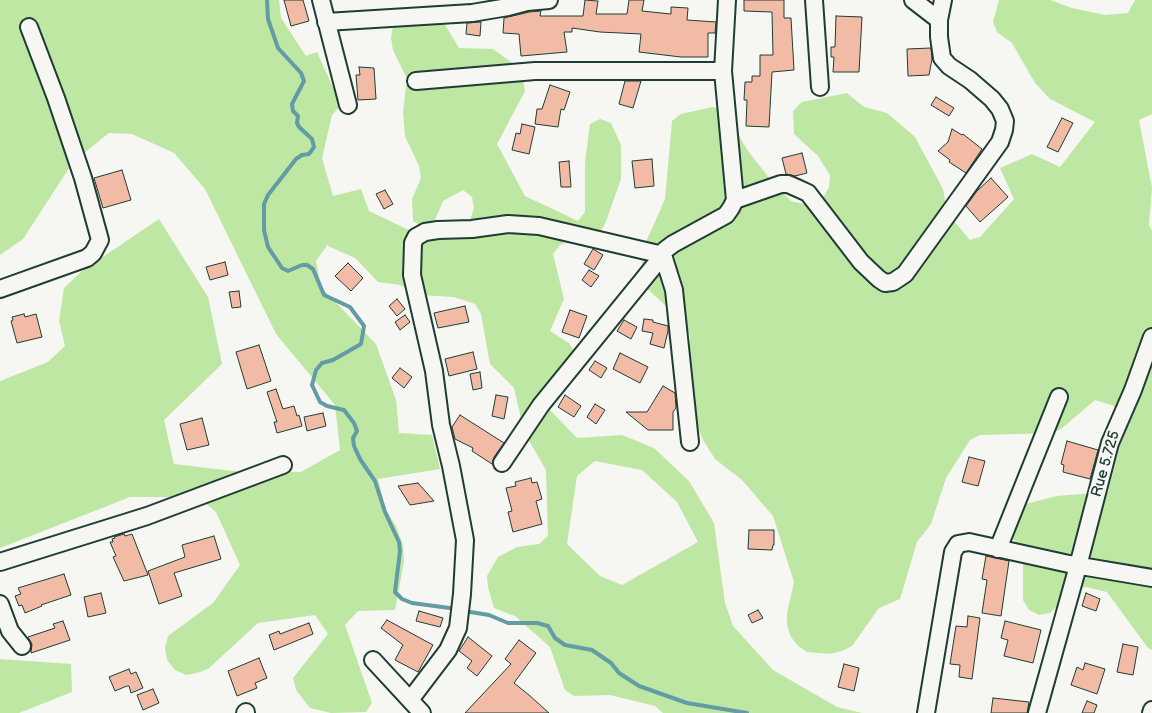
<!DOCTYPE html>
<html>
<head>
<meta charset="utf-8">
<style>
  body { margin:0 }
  canvas { display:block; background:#f6f6f2 }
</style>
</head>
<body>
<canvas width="1152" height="713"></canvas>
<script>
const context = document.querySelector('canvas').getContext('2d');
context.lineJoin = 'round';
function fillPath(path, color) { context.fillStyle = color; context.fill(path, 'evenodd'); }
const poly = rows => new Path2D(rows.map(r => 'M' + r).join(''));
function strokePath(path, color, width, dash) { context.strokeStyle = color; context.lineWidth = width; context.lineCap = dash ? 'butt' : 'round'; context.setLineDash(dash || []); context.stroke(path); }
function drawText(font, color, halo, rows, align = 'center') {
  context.font = font + ' "Balsamiq Sans",sans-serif'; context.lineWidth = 4; context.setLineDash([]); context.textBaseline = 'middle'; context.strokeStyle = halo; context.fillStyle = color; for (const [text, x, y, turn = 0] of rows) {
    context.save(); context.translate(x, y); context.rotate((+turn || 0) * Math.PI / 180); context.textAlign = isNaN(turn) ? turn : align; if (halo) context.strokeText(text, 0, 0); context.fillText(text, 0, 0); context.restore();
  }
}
const green = poly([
  [0,0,279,0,281,18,306,56,317,52,341,105,332,115,322,158,333,196,361,189,369,211,432,241,454,236,470,220,474,208,472,197,463,190,443,201,434,222,423,227,413,221,412,199,421,178,419,166,405,136,403,113,407,79,393,50,391,38,393,26,411,10,422,7,433,10,441,18,459,48,493,49,521,69,525,91,497,144,525,196,578,221,585,212,585,162,590,124,600,119,611,123,621,145,621,179,605,224,599,234,570,240,560,245,553,254,564,299,550,331,569,343,581,362,571,383,551,394,546,406,577,438,622,435,654,448,689,481,714,523,725,603,733,626,773,670,837,707,862,713,663,713,655,706,610,695,574,696,565,690,550,647,515,616,494,608,488,587,487,576,498,557,517,547,539,544,548,536,546,470,524,432,514,388,490,364,481,314,475,304,454,297,419,295,400,285,378,282,355,258,328,246,328,244,316,261,321,287,376,344,396,400,399,433,432,435,440,469,378,479,386,510,396,526,403,545,404,561,395,610,358,611,345,625,372,703,366,712,331,713,310,708,296,690,293,678,328,634,315,615,258,623,208,669,197,673,186,675,175,670,167,660,165,648,168,636,213,603,240,565,216,512,198,497,130,497,0,548,0,381,48,362,65,346,59,321,64,288,82,271,159,219,208,297,222,364,164,420,174,464,233,471,301,472,340,450,335,405,276,334,205,189,174,153,132,134,109,133,73,162,23,239,0,255],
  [595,461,642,470,677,502,698,542,622,585,600,576,567,544,577,476],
  [999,0,1050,0,1072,8,1105,15,1128,13,1135,0,1152,0,1152,114,1139,120,1152,188,1149,226,1152,230,1152,650,1148,648,1107,592,1086,587,1075,589,1050,613,1039,615,1029,610,1023,600,1023,556,1007,528,1014,507,1057,496,1108,492,1121,440,1122,416,1117,407,1095,400,1061,429,1051,433,980,435,970,440,946,478,931,524,917,542,900,599,879,608,852,646,842,651,830,654,807,652,798,646,791,637,787,625,787,613,794,582,773,516,742,480,715,459,703,440,699,430,689,385,690,336,686,324,643,285,640,274,646,242,665,199,672,121,681,114,713,107,724,110,748,151,770,179,791,201,803,204,824,196,829,187,830,175,818,156,794,134,793,111,802,102,847,93,864,107,887,113,915,137,943,189,947,213,970,240,980,237,1014,199,1000,168,1032,154,1060,167,1095,122,1050,99,1035,83,1012,43,997,32,993,22],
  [0,659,71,664,72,692,19,713,0,713]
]);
const stream = poly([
  [267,0,268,19,278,48,301,73,304,81,292,104,293,111,298,116,297,123,299,127,312,139,314,147,309,154,302,155,296,159,268,195,264,204,264,230,268,247,282,268,288,271,302,265,307,265,313,269,324,295,350,307,364,326,361,344,333,360,322,363,316,370,312,385,320,402,327,406,344,410,354,423,357,431,353,438,354,446,360,459,375,481,385,512,399,542,400,551,395,592,402,599,412,603,457,609],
  [464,611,489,615,508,623,537,623,548,626,555,638,565,645,592,650,611,663,619,673,639,686,687,703,747,713]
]);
const building = poly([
  [284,0,303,0,309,21,291,26,284,0],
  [585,0,598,1,596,14,627,14,629,0,644,0,642,11,671,14,671,7,688,8,687,20,716,22,715,33,708,33,708,57,681,57,639,52,641,34,600,32,572,28,572,32,564,32,567,52,521,56,519,34,503,33,504,18,529,12,541,11,540,16,583,16,585,0],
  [744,0,784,0,784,18,791,18,794,70,772,72,769,127,746,126,747,100,744,100,745,82,752,82,752,76,760,76,760,55,773,55,772,12,744,11,744,0],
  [836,16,862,17,859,72,833,72,834,57,831,57,831,47,835,47,836,16],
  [481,22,480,36,466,34,467,23,481,22],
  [931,48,932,59,929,75,908,76,907,49,931,48],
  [359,67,374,68,376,99,358,100,356,75,360,75,359,67],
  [625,81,641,81,633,108,619,104,625,81],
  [550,85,570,92,564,110,561,109,558,127,535,124,537,109,542,109,550,85],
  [936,97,954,108,949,116,931,105,936,97],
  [1062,118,1073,123,1058,152,1047,147,1062,118],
  [522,124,535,127,529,154,512,150,516,133,520,134,522,124],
  [952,129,962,135,963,134,982,149,966,173,949,162,950,160,938,151,948,142,952,129],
  [802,153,807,173,795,176,786,174,782,158,802,153],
  [652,159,654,186,635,188,632,161,652,159],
  [569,161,571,187,561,187,559,162,569,161],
  [122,170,131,200,103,208,94,178,122,170],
  [991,178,1008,197,980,222,966,206,977,191,991,178],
  [385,190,393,204,384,209,376,194,385,190],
  [593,249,603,255,594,270,584,264,593,249],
  [225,262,228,275,210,280,206,267,225,262],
  [348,263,363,278,351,291,335,276,348,263],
  [589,270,599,276,591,287,582,280,589,270],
  [239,291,241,307,232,308,229,292,239,291],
  [397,299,405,309,397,316,389,306,397,299],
  [465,306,469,322,438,328,434,313,465,306],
  [570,310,587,316,579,338,562,332,570,310],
  [24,314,25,317,36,314,42,337,17,343,11,321,13,320,12,317,24,314],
  [405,315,410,322,400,330,395,322,405,315],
  [644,319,653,320,653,322,668,326,668,331,664,348,650,344,653,333,642,331,644,319],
  [624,320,637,327,631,339,617,331,624,320],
  [259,345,271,381,247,389,236,352,259,345],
  [473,352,477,369,449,376,445,359,473,352],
  [620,353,648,367,640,383,613,369,620,353],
  [595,361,607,368,601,378,589,370,595,361],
  [400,368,412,377,404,388,392,378,400,368],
  [480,372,482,388,473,390,470,374,480,372],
  [663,386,675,393,676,408,673,412,673,430,648,430,626,412,647,412,663,386],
  [276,389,283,409,294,406,297,416,299,415,302,426,277,433,274,422,277,422,267,392,276,389],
  [496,395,508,397,504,419,492,416,496,395],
  [565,395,581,406,574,417,558,407,565,395],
  [595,404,605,410,596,424,587,417,595,404],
  [323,413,326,426,307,431,304,417,323,413],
  [460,415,504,443,494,457,492,464,472,451,473,448,455,439,452,427,460,415],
  [202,418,209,445,187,450,180,424,202,418],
  [1067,441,1098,450,1090,479,1063,472,1064,465,1061,464,1067,441],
  [969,457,985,461,978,486,962,482,969,457],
  [531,478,532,483,537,482,542,499,536,501,542,524,513,532,508,512,512,511,506,488,516,486,515,482,531,478],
  [418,483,434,501,410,505,398,486,418,483],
  [749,530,774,530,774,545,773,545,772,550,748,549,749,530],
  [124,534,125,536,132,534,148,575,124,581,113,557,116,556,110,542,113,542,112,539,115,538,114,537,124,534],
  [214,536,221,559,174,573,182,596,159,604,148,571,185,557,182,545,214,536],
  [986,556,1009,561,1001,616,982,613,987,580,982,579,986,556],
  [64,574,71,595,41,605,42,606,25,613,22,605,19,606,15,596,21,594,18,588,64,574],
  [101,593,106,613,88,617,84,597,101,593],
  [1086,593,1100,599,1096,611,1082,606,1086,593],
  [758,610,763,618,752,623,748,615,758,610],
  [419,611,443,618,440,627,416,621,419,611],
  [968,616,980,618,972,679,959,677,960,665,950,664,956,626,967,627,968,616],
  [387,620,433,645,418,672,395,660,403,645,381,628,387,620],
  [63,621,70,640,31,653,32,644,28,637,55,628,53,624,63,621],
  [1005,621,1041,630,1033,663,1004,656,1008,640,1001,638,1005,621],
  [309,623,313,634,274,650,269,635,279,631,280,634,309,623],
  [468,637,492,656,477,676,467,668,472,661,459,651,468,637],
  [519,640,536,653,514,683,529,695,549,713,465,713,511,664,505,659,519,640],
  [1123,644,1138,647,1133,675,1117,672,1123,644],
  [259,658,267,678,255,683,257,688,237,696,228,671,259,658],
  [1085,663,1105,669,1097,694,1071,685,1077,667,1083,670,1085,663],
  [844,664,859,668,854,691,838,687,844,664],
  [129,669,131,674,136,672,143,688,131,693,129,686,127,686,115,691,109,677,129,669],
  [153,689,159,703,143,710,137,695,153,689],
  [993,698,1029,702,1027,713,991,713,993,698],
  [1087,701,1097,705,1094,713,1082,713,1087,701]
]);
const minor = poly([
  [321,0,348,105],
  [814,0,820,87],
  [913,0,939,20],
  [326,22,472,13,508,7,527,2,549,0],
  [416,81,535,71,723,71],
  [735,200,781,184,788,184,797,188,808,193,861,262,879,279,885,283,893,282,905,274,1000,142,1004,130,1005,121,1000,109,992,99,970,80,949,66,942,58,939,37,939,20,943,0],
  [0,289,87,258,93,253,100,240,83,178,56,98,29,27],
  [690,442,674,290,663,255,665,250,673,244,726,215,731,208,735,200,723,71,727,0],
  [998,549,1059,397],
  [0,562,147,516,283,465],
  [0,604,10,631,22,646],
  [373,660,422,713],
  [410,700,448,650,458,628,462,594,465,540,451,466,441,425,434,371,412,275,413,243,416,237,425,232,438,230,472,229,508,224,539,226,663,255,541,405,502,463],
  [245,713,246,712],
  [926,713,953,552,958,544,969,542,1069,564,1152,578],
  [1037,713,1078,566,1110,443,1133,390,1152,337],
  [1151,713,1152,710]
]);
const streetNames = [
  ["Rue 5.725",1106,464,-74]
];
fillPath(green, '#bee7a3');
strokePath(stream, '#639ca5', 4);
fillPath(building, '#f2bba6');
strokePath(building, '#1f3d34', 1);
strokePath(minor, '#1f3d34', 20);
strokePath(minor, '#f6f6f2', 16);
drawText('15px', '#1f3d34', '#f6f6f2', streetNames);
</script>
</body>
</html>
